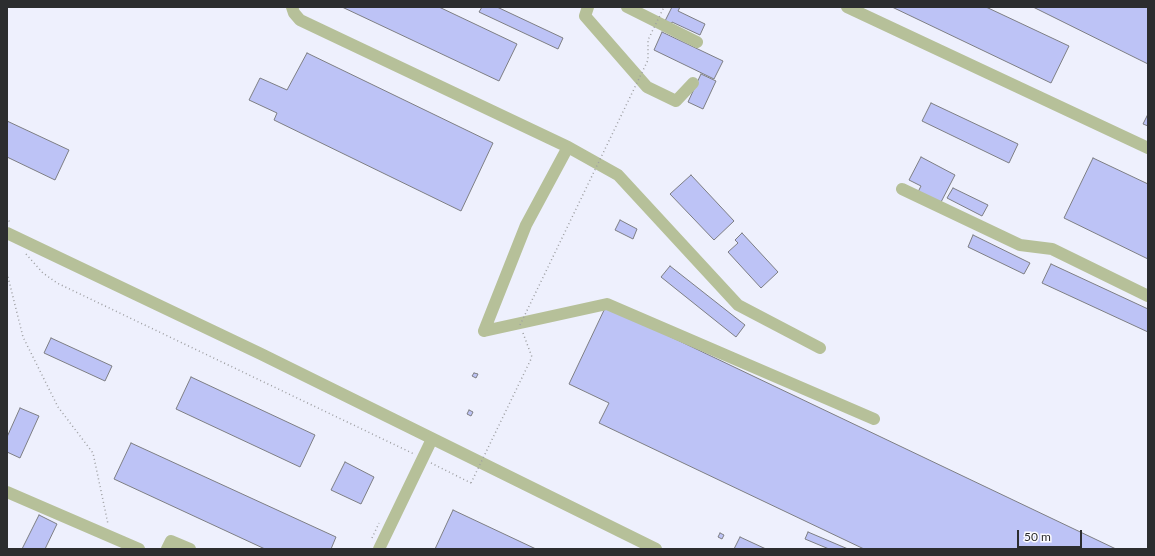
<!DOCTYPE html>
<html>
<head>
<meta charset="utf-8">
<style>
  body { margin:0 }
  #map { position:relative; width:1155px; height:556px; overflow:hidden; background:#fbfbff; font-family:Lato,sans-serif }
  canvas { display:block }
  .frame { position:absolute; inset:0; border:8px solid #2c2d2f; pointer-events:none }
  .scale { position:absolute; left:1017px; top:530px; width:65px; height:18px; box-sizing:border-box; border:2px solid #2c2d2f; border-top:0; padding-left:5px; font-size:12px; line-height:14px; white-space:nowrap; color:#2c2d2f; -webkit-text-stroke:3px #fbfbff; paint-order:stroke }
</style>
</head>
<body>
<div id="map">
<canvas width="1155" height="556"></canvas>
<div class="frame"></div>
<div class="scale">50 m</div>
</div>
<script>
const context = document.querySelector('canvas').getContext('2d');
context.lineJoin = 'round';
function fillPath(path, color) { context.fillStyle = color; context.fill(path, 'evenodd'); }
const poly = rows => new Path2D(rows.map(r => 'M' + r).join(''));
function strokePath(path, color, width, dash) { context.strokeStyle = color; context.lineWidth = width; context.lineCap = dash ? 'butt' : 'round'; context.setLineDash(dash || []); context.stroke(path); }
const built = poly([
  [7,7,1148,7,1148,549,7,549]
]);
const building = poly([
  [342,7,439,7,517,44,499,81,342,7],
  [482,7,497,7,563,38,558,49,479,12,482,7],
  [672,7,680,7,678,11,705,24,700,35,672,22,671,24,665,21,672,7],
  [892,7,986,7,1069,46,1051,83,892,7],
  [1033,7,1148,7,1148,64,1033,7],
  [662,32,723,61,714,79,654,50,662,32],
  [307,53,493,143,461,211,274,120,277,113,249,100,260,78,287,90,307,53],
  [701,74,716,81,703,109,688,102,701,74],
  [931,103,1018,144,1009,163,922,121,931,103],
  [1148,114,1148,126,1143,124,1148,114],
  [7,121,69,150,55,180,7,157,7,121],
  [921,157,955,175,940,204,918,192,921,186,909,180,921,157],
  [1093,158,1148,184,1148,259,1064,218,1093,158],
  [691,175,734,221,714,240,670,194,691,175],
  [953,188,988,205,982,216,947,198,953,188],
  [620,220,637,229,633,239,615,230,620,220],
  [742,233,778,272,761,288,728,252,738,243,735,240,742,233],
  [973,235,1030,263,1024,274,968,247,973,235],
  [1051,264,1148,309,1148,332,1042,283,1051,264],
  [670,266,745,325,736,337,661,277,670,266],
  [606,306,1116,549,864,549,599,423,609,403,569,384,606,306],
  [51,338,112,366,105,381,44,353,51,338],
  [474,373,478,374,476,378,472,376,474,373],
  [191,377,315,435,300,467,176,409,191,377],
  [20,408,39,416,20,458,7,452,7,437,20,408],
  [469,410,473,412,471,416,467,414,469,410],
  [131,443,336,537,331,549,265,549,114,479,131,443],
  [345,462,374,477,361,504,331,490,345,462],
  [453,510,536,549,435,549,453,510],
  [39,515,57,524,45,549,22,549,39,515],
  [808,532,848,549,829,549,805,539,808,532],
  [720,533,724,535,722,539,718,537,720,533],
  [740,537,766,549,734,549,740,537]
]);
const path = poly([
  [7,217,10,223],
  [26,254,43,273,57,283,414,454],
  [7,273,23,337,58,407,93,453,108,524],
  [523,333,532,357],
  [431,463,471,483],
  [372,538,379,523]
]);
const minor = poly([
  [292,7,294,13,300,20,568,147,526,225,484,331],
  [588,7,585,16,647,87,676,101,693,83],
  [627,7,697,42],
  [847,7,1148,148],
  [568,147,618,175,738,305,820,348],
  [902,189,1020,245,1052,249,1148,296],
  [7,233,261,354,656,549],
  [484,331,607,304,874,419],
  [7,492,139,549],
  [167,549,171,541,190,549],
  [379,549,432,439]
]);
const pathBridge = poly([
  [520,325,648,60,648,40,664,7],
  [471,483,532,357]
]);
fillPath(built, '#eef0fd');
fillPath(building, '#bdc3f6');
strokePath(building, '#7e7f84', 1);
strokePath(path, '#9d9ea1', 1.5, [1, 3]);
strokePath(minor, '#b6c099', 12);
strokePath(pathBridge, '#9d9ea1', 1.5, [1, 3]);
</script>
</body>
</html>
